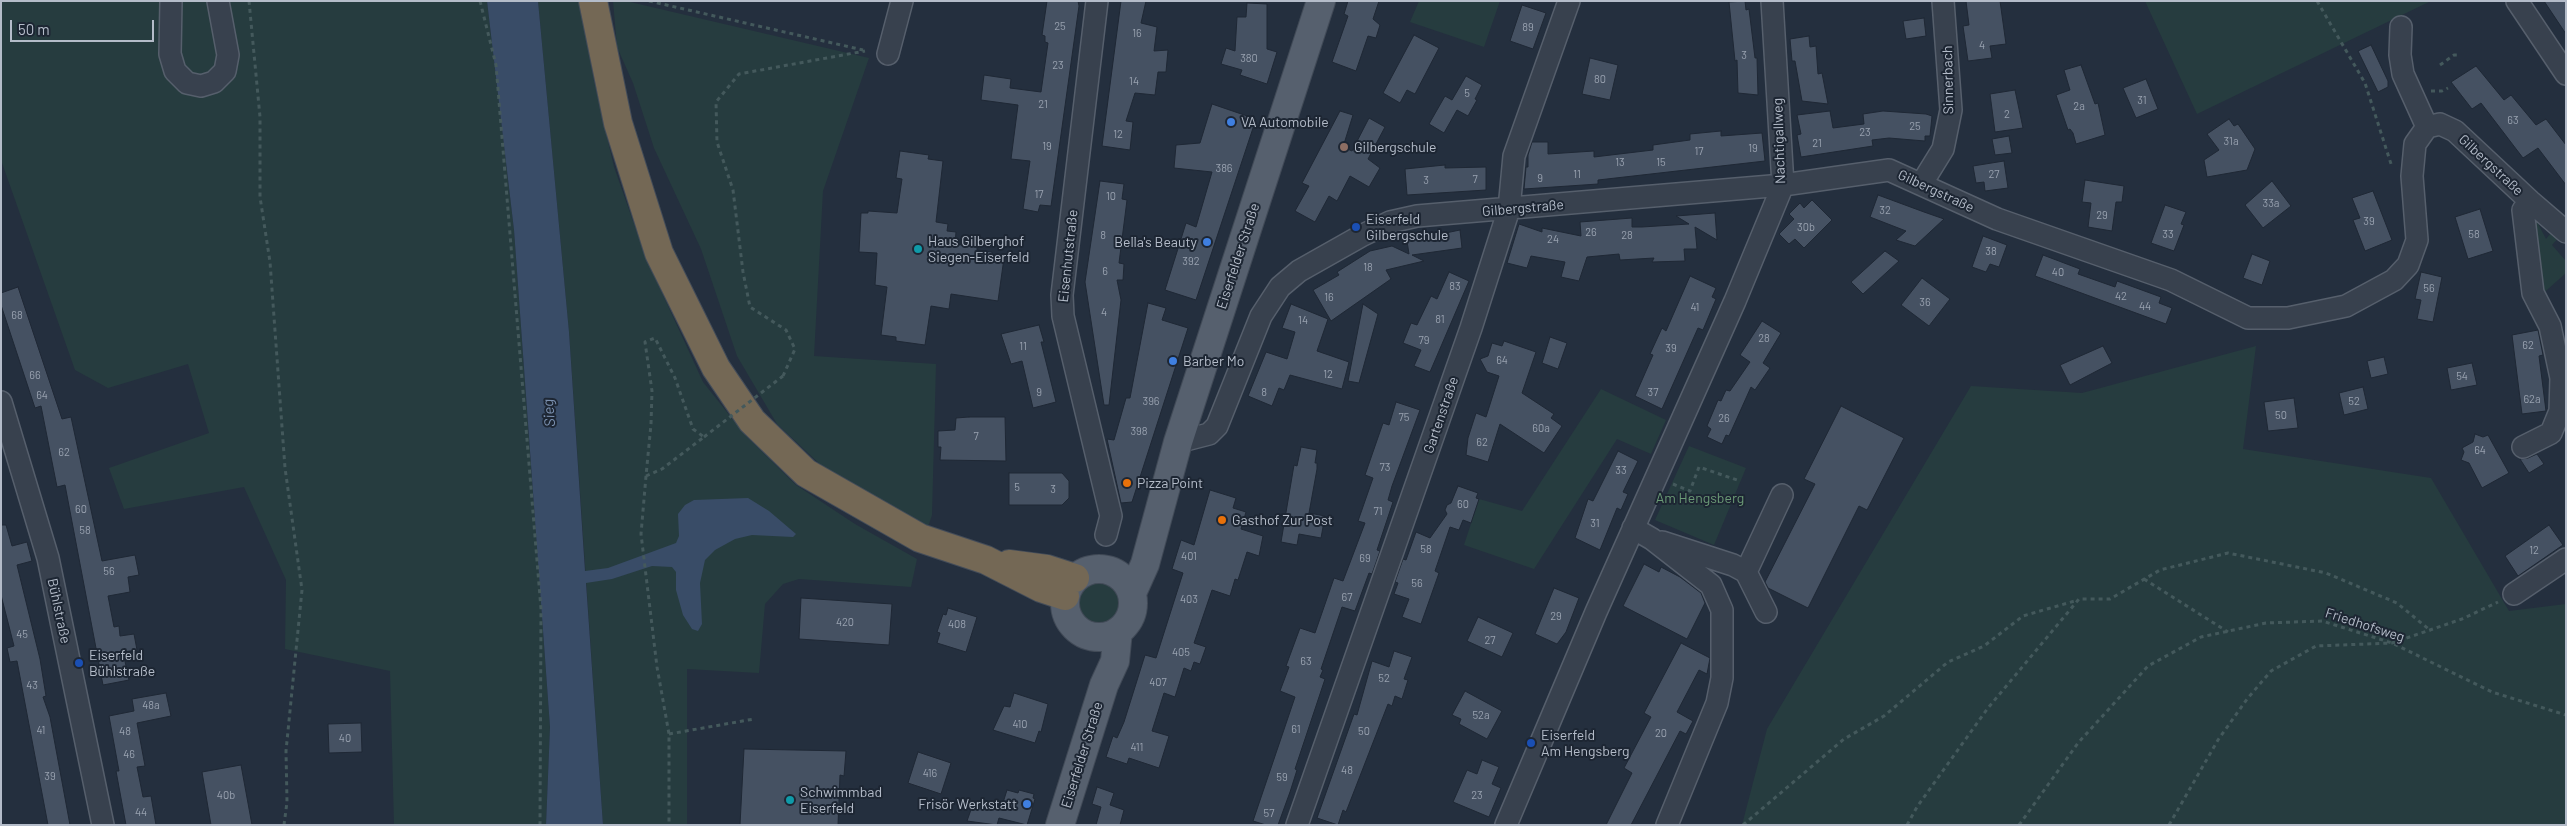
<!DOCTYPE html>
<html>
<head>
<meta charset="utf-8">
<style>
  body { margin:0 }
  #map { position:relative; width:2567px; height:826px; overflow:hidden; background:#242f3e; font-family:Barlow,sans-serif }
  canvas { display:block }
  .frame { position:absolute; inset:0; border:2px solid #b4bcc9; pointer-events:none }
  .scale { position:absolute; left:10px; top:20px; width:144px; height:22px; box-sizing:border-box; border:2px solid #b4bcc9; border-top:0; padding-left:6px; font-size:15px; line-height:18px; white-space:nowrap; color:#b4bcc9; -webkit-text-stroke:4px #1d2633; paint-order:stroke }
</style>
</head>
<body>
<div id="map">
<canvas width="2567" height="826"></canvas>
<div class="frame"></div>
<div class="scale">50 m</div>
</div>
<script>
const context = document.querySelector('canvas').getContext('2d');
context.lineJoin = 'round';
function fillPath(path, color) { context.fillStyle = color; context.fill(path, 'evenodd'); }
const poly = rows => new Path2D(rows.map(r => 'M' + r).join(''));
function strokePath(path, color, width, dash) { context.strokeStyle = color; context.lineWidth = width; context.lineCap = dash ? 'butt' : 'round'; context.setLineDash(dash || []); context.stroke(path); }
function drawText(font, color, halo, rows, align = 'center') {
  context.font = font + ' Barlow,sans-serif'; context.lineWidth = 4; context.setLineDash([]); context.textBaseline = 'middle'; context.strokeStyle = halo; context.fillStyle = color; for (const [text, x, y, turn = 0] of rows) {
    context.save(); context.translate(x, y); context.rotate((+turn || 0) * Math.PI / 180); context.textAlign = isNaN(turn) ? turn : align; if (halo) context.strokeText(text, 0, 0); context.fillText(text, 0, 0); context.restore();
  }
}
const green = poly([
  [1,1,487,1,514,230,550,727,546,825,394,825,390,671,285,649,286,580,244,487,124,509,109,468,209,433,188,364,108,388,75,370,1,160],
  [538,1,580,1,594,81,614,167,646,258,703,382,746,436,796,485,855,524,917,559,911,587,799,579,783,584,765,604,759,673,687,669,687,825,603,825,569,332],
  [613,1,626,1,869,58,823,191,814,356,936,364,932,515,928,527,884,509,824,468,777,424,737,356,701,249,654,148,633,83,617,47],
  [1419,1,1500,1,1484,47,1410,22],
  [2145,1,2431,1,2197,114],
  [2533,214,2546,239,2555,228,2562,234,2552,245,2566,261,2566,273,2539,297],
  [2256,346,2243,449,2431,478,2509,611,2566,604,2566,825,1742,825,1767,729,1971,386,2082,393],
  [1601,389,1666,420,1651,454,1617,439,1534,569,1464,545,1479,499,1522,511],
  [1689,446,1746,468,1714,545,1655,520],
  '1066 603a33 33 0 1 1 66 0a33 33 0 1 1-66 0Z'
]);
const water = poly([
  [487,1,538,1,569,332,585,571,608,568,676,543,679,536,678,514,685,505,694,500,748,498,769,511,796,534,793,537,752,535,735,539,715,550,705,560,700,583,702,624,698,631,692,629,683,615,676,590,676,572,672,567,652,566,612,579,586,583,603,825,546,825,550,727,514,230]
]);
const building = poly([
  [1047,1,1078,1,1079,6,1051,206,1040,205,1038,212,1023,209,1030,161,1011,159,1018,105,981,100,984,75,1011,79,1010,88,1041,92,1048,43,1045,42,1045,36,1042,35,1047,1],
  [1121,1,1146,1,1141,23,1157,27,1154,51,1168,50,1166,72,1158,72,1155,95,1135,93,1126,121,1133,122,1130,150,1102,146,1121,1],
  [1348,1,1379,1,1373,19,1380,25,1376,38,1368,36,1356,71,1332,62,1348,16,1344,14,1348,1],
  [1745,1,1746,10,1749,9,1755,58,1757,58,1758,95,1738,93,1737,60,1735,61,1729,2,1745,1],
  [1966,1,2000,1,2006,44,1990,46,1992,58,1968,61,1963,26,1969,25,1966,1],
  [2544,1,2566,1,2566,34,2544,1],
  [1247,3,1267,4,1267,49,1277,52,1267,84,1240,75,1242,70,1221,64,1226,48,1235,51,1237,17,1246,17,1247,3],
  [1522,5,1546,13,1533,49,1510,41,1522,5],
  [1924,18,1926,36,1906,39,1903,21,1924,18],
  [1414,35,1439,48,1415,94,1407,90,1400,103,1383,93,1414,35],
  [1809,36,1810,47,1816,46,1818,74,1822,73,1828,104,1802,101,1795,61,1792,61,1790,39,1809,36],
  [2371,45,2388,81,2388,87,2378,92,2358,51,2371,45],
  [1590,58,1618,65,1610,100,1582,94,1590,58],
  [2081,65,2095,104,2098,103,2105,135,2076,144,2073,133,2070,129,2068,130,2056,95,2070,90,2064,70,2081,65],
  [2476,66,2504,100,2511,95,2536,125,2546,119,2566,145,2566,185,2538,148,2523,158,2481,103,2472,109,2451,82,2476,66],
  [1466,76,1482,85,1475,99,1477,100,1468,116,1457,110,1444,133,1429,124,1445,96,1452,100,1466,76],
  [2146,79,2158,109,2136,118,2123,88,2146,79],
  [2015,90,2023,128,1995,132,1990,94,2015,90],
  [1212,104,1256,119,1196,300,1165,290,1186,223,1196,227,1212,172,1174,168,1176,145,1200,143,1212,104],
  [1340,111,1353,115,1343,147,1352,151,1369,118,1385,127,1368,159,1380,168,1369,187,1350,176,1337,201,1329,196,1315,222,1295,211,1309,186,1302,183,1340,111],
  [1830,111,1833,128,1864,124,1863,114,1883,111,1926,114,1932,116,1930,136,1925,136,1925,141,1889,138,1872,140,1873,146,1801,157,1797,135,1801,134,1797,115,1830,111],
  [2229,119,2234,126,2238,124,2255,149,2247,170,2207,177,2204,160,2219,150,2207,134,2229,119],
  [1721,131,1721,136,1762,133,1765,161,1598,180,1598,184,1524,189,1526,167,1528,167,1528,155,1532,142,1548,142,1548,154,1594,151,1594,157,1653,150,1653,145,1690,140,1690,134,1721,131],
  [2009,136,2012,153,1995,155,1992,139,2009,136],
  [900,151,929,155,928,159,943,161,936,222,948,224,947,231,956,232,955,244,977,247,977,250,992,252,992,256,1004,258,998,301,951,294,949,309,931,306,925,345,896,341,896,337,881,335,887,287,875,285,877,253,859,252,861,213,868,213,868,211,897,213,902,179,896,178,900,151],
  [2004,161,2008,188,1985,191,1984,182,1976,183,1973,166,2004,161],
  [1445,165,1445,168,1486,167,1486,190,1407,195,1405,169,1445,165],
  [2085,180,2124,186,2122,202,2116,202,2112,231,2088,227,2091,203,2082,202,2085,180],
  [1100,181,1124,184,1122,199,1127,200,1119,263,1124,264,1123,280,1117,280,1121,300,1109,405,1104,405,1085,282,1100,181],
  [2272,181,2291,206,2263,228,2245,205,2272,181],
  [2373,191,2392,240,2365,251,2353,220,2360,218,2352,198,2373,191],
  [1878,195,1924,212,1944,219,1915,246,1896,240,1906,231,1870,217,1878,195],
  [1812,200,1832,220,1804,248,1795,239,1789,244,1779,234,1794,219,1789,214,1800,203,1804,208,1812,200],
  [2165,205,2186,212,2181,224,2184,225,2174,251,2151,243,2165,205],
  [2480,209,2493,251,2468,259,2455,217,2480,209],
  [1715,213,1717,240,1695,227,1697,249,1684,249,1685,261,1652,262,1654,258,1620,260,1619,254,1587,257,1579,281,1561,277,1565,262,1531,256,1527,268,1507,263,1519,224,1542,232,1542,228,1581,236,1580,222,1632,218,1632,227,1642,227,1689,224,1676,216,1715,213],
  [1460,230,1462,248,1412,255,1424,261,1386,270,1391,279,1331,321,1313,290,1339,275,1337,272,1370,251,1392,246,1409,254,1407,241,1460,230],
  [1983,236,2007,245,1999,267,1990,264,1986,272,1972,267,1983,236],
  [1885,251,1899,261,1863,294,1851,282,1885,251],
  [2252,254,2270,261,2262,285,2243,278,2252,254],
  [2043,255,2080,269,2078,274,2115,287,2117,281,2161,297,2159,303,2172,308,2166,324,2035,276,2043,255],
  [1449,272,1469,281,1430,372,1414,366,1421,350,1403,343,1411,323,1417,325,1431,296,1437,299,1449,272],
  [2421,272,2442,277,2433,322,2417,319,2421,300,2415,299,2421,272],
  [1690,276,1716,288,1712,297,1716,299,1703,330,1698,328,1662,409,1635,396,1653,355,1650,354,1662,328,1666,331,1690,276],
  [1922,278,1950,299,1929,326,1901,305,1922,278],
  [18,287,62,419,71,417,102,561,135,555,139,575,128,577,130,592,108,596,114,627,119,626,120,636,134,634,137,650,123,652,129,680,103,685,65,485,57,487,41,406,35,408,1,305,1,293,18,287],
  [1148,303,1166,308,1162,320,1188,328,1132,502,1121,503,1107,439,1114,440,1126,398,1130,398,1148,303],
  [1291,304,1328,319,1317,351,1349,362,1342,389,1290,375,1284,390,1279,388,1272,406,1248,396,1266,352,1287,359,1295,332,1282,328,1291,304],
  [1363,304,1378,314,1359,383,1348,381,1363,304],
  [1762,321,1781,333,1763,363,1770,368,1755,390,1751,387,1729,436,1726,435,1722,444,1707,437,1711,429,1707,426,1718,400,1721,401,1726,390,1730,391,1750,362,1740,355,1762,321],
  [1039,325,1044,342,1041,342,1056,402,1033,408,1022,361,1011,364,1001,334,1039,325],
  [2538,330,2543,355,2539,356,2546,411,2522,414,2512,335,2538,330],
  [1550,337,1567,343,1558,369,1542,363,1550,337],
  [1504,341,1536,352,1522,393,1554,414,1551,418,1562,426,1544,453,1500,424,1488,462,1466,455,1468,438,1476,413,1486,417,1499,376,1487,372,1480,359,1488,356,1492,343,1502,346,1504,341],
  [2103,346,2112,363,2070,385,2060,365,2103,346],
  [2384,357,2388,374,2371,378,2367,361,2384,357],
  [2472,363,2477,385,2451,390,2447,368,2472,363],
  [2363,387,2368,409,2344,415,2339,393,2363,387],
  [2294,398,2298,428,2268,431,2264,402,2294,398],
  [1396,402,1420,410,1392,486,1388,500,1393,502,1377,550,1380,551,1372,574,1369,573,1355,611,1342,607,1321,669,1323,670,1320,677,1325,679,1295,769,1297,770,1290,792,1278,825,1266,825,1253,821,1295,697,1280,691,1289,667,1286,666,1300,628,1315,633,1334,578,1343,581,1365,523,1358,521,1373,478,1365,475,1383,423,1389,425,1396,402],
  [1841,406,1904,438,1867,510,1859,506,1808,608,1768,588,1765,582,1815,484,1804,479,1841,406],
  [969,417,1005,417,1006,461,940,460,941,447,938,447,938,431,955,430,956,418,969,417],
  [2475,434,2483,437,2488,435,2509,473,2482,488,2469,463,2461,460,2464,452,2462,448,2473,442,2475,434],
  [1301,447,1317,450,1315,463,1317,463,1317,469,1309,513,1325,516,1321,538,1299,534,1297,545,1281,542,1294,465,1297,466,1301,447],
  [1618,451,1638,461,1623,492,1628,494,1621,510,1617,508,1600,550,1575,538,1588,499,1593,501,1618,451],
  [2537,454,2544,464,2529,473,2520,459,2528,458,2537,454],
  [1009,473,1062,473,1069,481,1069,498,1062,505,1009,505,1009,473],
  [1458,486,1478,493,1476,498,1479,499,1471,523,1463,520,1459,530,1450,527,1435,571,1439,573,1421,624,1402,617,1409,599,1394,594,1398,583,1395,582,1403,559,1406,560,1416,532,1430,538,1447,514,1445,510,1447,505,1451,503,1458,486],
  [1210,490,1236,498,1233,508,1246,512,1241,529,1263,536,1259,556,1247,552,1238,580,1235,579,1230,596,1212,590,1194,643,1206,647,1200,664,1194,662,1191,671,1184,668,1175,697,1164,693,1152,731,1169,736,1159,768,1129,758,1127,764,1106,757,1113,736,1117,738,1124,722,1145,655,1156,658,1183,573,1172,569,1181,540,1194,545,1210,490],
  [1,525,6,525,12,546,27,542,32,561,17,565,40,659,46,696,43,697,50,717,70,825,48,825,17,661,10,662,7,648,14,646,1,595,1,525],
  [2549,525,2563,545,2518,576,2505,556,2549,525],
  [1644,564,1659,572,1661,567,1680,577,1701,593,1705,603,1687,639,1623,606,1644,564],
  [1554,588,1579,598,1566,632,1557,644,1535,634,1554,588],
  [801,598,892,604,889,645,799,639,801,598],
  [948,608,977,617,966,652,937,643,940,633,937,632,943,614,946,615,948,608],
  [1478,617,1513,633,1502,657,1467,641,1478,617],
  [1681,643,1710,658,1707,674,1699,670,1677,712,1693,721,1686,734,1680,731,1631,825,1606,825,1632,773,1624,768,1651,717,1644,713,1681,643],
  [1394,651,1412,657,1404,679,1408,680,1402,699,1395,696,1392,706,1388,704,1346,812,1343,810,1338,825,1317,818,1354,714,1357,715,1372,661,1389,667,1394,651],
  [1465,691,1502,711,1487,739,1459,724,1461,719,1452,715,1465,691],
  [166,693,171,716,137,723,145,766,137,767,143,797,151,796,156,825,126,825,116,771,119,771,109,716,134,711,132,699,166,693],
  [1014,693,1048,704,1041,732,1039,731,1035,743,993,730,1004,706,1010,707,1014,693],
  [361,723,362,752,329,753,328,724,361,723],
  [744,749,846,751,844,776,840,775,838,825,740,825,744,749],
  [918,752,951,763,941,794,908,783,918,752],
  [1482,760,1499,767,1492,784,1501,788,1489,817,1453,802,1467,770,1477,774,1482,760],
  [241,765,252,825,211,825,202,772,241,765],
  [1097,787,1114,793,1110,805,1124,810,1120,825,1096,825,1101,807,1092,804,1097,787],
  [1007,790,1018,793,1019,790,1034,794,1033,798,1035,799,1027,825,999,818,997,825,967,821,974,801,1001,809,1007,790]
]);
const path = poly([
  [249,1,260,117,260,197,270,262,285,468,302,590,286,751,287,802,284,825],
  [480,1,496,65,541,609,540,825],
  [649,1,863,50],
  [2317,1,2365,83,2392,167],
  [2440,65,2454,55,2460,55],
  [2431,91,2442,91,2448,88],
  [783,376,795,349,786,330,750,307,743,272,733,190,717,142,716,102,739,74,865,51],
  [646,476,662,469,704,437,693,429,675,378,655,338,645,342,652,391,651,424,646,476,641,534,657,667,669,734,669,825],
  [1673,484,1690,491,1699,467,1737,480],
  [2144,579,2228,632],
  [669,734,754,719],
  [1743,825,1844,739,1884,716,1948,662,1984,646,2023,616,2078,600],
  [1907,825,1917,807,1988,708,2079,599,2110,599,2160,570,2228,553,2326,573,2397,603,2431,631],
  [2019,825,2078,743,2148,666,2201,637,2266,623,2322,621,2392,643,2492,692,2566,715],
  [2169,825,2218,740,2247,699,2271,671,2316,646,2392,643,2462,619,2498,602]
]);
const minor = poly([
  [171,1,170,54,175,71,187,83,201,86,214,82,225,71,228,55,218,1],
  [1097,1,1062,295,1063,316,1111,516,1106,535],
  [2517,1,2566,74],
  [2401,27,2400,55,2403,74,2427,127],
  [888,54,902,1],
  [1922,183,1943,149,1951,110,1943,1],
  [1,402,48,558,103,825],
  [1178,442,1209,434,1217,426,1261,316,1280,287,1299,271,1361,236,1390,222,1417,216,1783,185,1889,170,1997,219,2171,280,2248,318,2288,318,2346,306,2394,280,2408,265,2417,240,2412,176,2415,144,2427,127,2440,124,2455,131,2530,201,2566,232],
  [2523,447,2551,433,2560,411,2561,378,2550,326,2533,293,2523,210,2530,201],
  [1633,528,1652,539,1711,585,1722,610,1722,678,1717,703,1667,825],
  [1662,542,1733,565,1746,572,1766,612],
  [1746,572,1782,495],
  [2514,594,2566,559],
  [1297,825,1471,328,1509,209,1514,156,1569,1],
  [1506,825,1596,612,1735,301,1783,185,1772,1]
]);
const major = poly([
  '1065 603a34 34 0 1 1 68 0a34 34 0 1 1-68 0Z',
  [1132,593,1145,564,1178,442,1321,1],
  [1060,825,1104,685,1115,661,1118,631]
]);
const highway = poly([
  [593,1,618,123,659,253,716,368,752,421,806,473,920,538,986,560,1041,588,1065,596],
  [1009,564,1047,569,1075,578]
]);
const pathBridge = poly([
  [704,437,783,376]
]);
const markers = [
  [1231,122,5,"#3f7fe0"],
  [1344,147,5,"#8d6e63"],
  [1356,227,5,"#1a4fb4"],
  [1207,242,5,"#3f7fe0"],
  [918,249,5,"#0f9aa8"],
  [1173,361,5,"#3f7fe0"],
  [1127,483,5,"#e8710a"],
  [1222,520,5,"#e8710a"],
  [79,663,5,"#1a4fb4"],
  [1531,743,5,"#1a4fb4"],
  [790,800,5,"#0f9aa8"],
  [1027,804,5,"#3f7fe0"]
];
const numberNames = [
  ["25",1060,26],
  ["89",1528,27],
  ["16",1137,33],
  ["4",1982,45],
  ["3",1744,55],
  ["380",1249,58],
  ["23",1058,65],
  ["80",1600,79],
  ["14",1134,81],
  ["5",1467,93],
  ["31",2142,100],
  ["21",1043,104],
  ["2a",2079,106],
  ["2",2007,114],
  ["63",2513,120],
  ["25",1915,126],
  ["23",1865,132],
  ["12",1118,134],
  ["31a",2231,141],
  ["21",1817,143],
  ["19",1047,146],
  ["19",1753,148],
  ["17",1699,151],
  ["13",1620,162],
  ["15",1661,162],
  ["386",1224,168],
  ["11",1577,174],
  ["27",1994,174],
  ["9",1540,178],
  ["7",1475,179],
  ["3",1426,180],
  ["17",1039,194],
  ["10",1111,196],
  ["33a",2271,203],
  ["32",1885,210],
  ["29",2102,215],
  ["39",2369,221],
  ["30b",1806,227],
  ["26",1591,232],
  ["33",2168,234],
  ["58",2474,234],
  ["8",1103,235],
  ["28",1627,235],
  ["24",1553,239],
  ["38",1991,251],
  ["392",1191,261],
  ["18",1368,267],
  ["6",1105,271],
  ["40",2058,272],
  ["83",1455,286],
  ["56",2429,288],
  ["42",2121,296],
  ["16",1329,297],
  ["36",1925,302],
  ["44",2145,306],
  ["41",1695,307],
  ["4",1104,312],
  ["68",17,315],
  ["81",1440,319],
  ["14",1303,320],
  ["28",1764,338],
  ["79",1424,340],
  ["62",2528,345],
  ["11",1023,346],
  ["39",1671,348],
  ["64",1502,360],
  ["12",1328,374],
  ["66",35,375],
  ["54",2462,376],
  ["9",1039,392],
  ["8",1264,392],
  ["37",1653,392],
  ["64",42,395],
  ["62a",2532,399],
  ["396",1151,401],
  ["52",2354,401],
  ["50",2281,415],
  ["75",1404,417],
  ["26",1724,418],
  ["60a",1541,428],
  ["398",1139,431],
  ["7",976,436],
  ["62",1482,442],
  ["64",2480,450],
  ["62",64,452],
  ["73",1385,467],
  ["33",1621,470],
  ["5",1017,487],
  ["3",1053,489],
  ["60",1463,504],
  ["60",81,509],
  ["71",1378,511],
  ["31",1595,523],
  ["58",85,530],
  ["58",1426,549],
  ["12",2534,550],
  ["401",1189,556],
  ["69",1365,558],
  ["56",109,571],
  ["56",1417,583],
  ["67",1347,597],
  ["403",1189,599],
  ["29",1556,616],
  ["420",845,622],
  ["408",957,624],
  ["45",22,634],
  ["27",1490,640],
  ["405",1181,652],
  ["63",1306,661],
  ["52",1384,678],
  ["407",1158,682],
  ["43",32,685],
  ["48a",151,705],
  ["52a",1481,715],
  ["410",1020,724],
  ["61",1296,729],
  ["41",41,730],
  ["48",125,731],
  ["50",1364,731],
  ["20",1661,733],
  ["40",345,738],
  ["411",1137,747],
  ["46",129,754],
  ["48",1347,770],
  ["416",930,773],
  ["39",50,776],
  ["59",1282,777],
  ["40b",226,795],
  ["23",1477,795],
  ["44",141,812],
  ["57",1269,813]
];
const streetNames = [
  ["Sinnerbach",1948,80,-91],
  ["Nachtigallweg",1779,141,-92],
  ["Gilbergstraße",2491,165,43],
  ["Gilbergstraße",1936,191,25],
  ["Gilbergstraße",1523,208,-5],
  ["Eisenhutstraße",1068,256,-84],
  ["Eiserfelder Straße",1238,256,-72],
  ["Gartenstraße",1441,415,-71],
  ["Bühlstraße",59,611,78],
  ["Friedhofsweg",2365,625,18],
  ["Eiserfelder Straße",1082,755,-73]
];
const poiNames = [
  ["VA Automobile",1241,122],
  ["Gilbergschule",1354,147],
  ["Eiserfeld",1366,219],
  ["Gilbergschule",1366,235],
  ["Haus Gilberghof",928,241],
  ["Siegen-Eiserfeld",928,257],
  ["Bella's Beauty",1197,242,"right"],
  ["Barber Mo",1183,361],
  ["Pizza Point",1137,483],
  ["Gasthof Zur Post",1232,520],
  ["Eiserfeld",89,655],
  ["Bühlstraße",89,671],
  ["Eiserfeld",1541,735],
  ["Am Hengsberg",1541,751],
  ["Schwimmbad",800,792],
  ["Eiserfeld",800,808],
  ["Frisör Werkstatt",1017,804,"right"]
];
const parkNames = [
  ["Am Hengsberg",1700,498]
];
const waterNames = [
  ["Sieg",549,413,-95]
];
fillPath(green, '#263c3f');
fillPath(water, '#394c67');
fillPath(building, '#455162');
strokePath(building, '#1f2835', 1);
strokePath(minor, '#565f6c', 24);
strokePath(major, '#414a57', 30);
strokePath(highway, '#434c59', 30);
strokePath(path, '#44595c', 3, [4, 4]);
strokePath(minor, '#38414e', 21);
strokePath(major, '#56606e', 28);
strokePath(highway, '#746855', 28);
strokePath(pathBridge, '#44595c', 3, [4, 4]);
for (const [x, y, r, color] of markers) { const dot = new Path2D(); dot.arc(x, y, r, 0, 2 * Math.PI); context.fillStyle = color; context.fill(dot); strokePath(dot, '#1d2633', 2); }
drawText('11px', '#98a1af', null, numberNames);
drawText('14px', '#b4bcc9', '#1d2633', streetNames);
drawText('14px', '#b4bcc9', '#1d2633', poiNames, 'left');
drawText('14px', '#6b9a76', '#1d2633', parkNames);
drawText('italic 15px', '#7c92b1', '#1d2633', waterNames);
</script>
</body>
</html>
